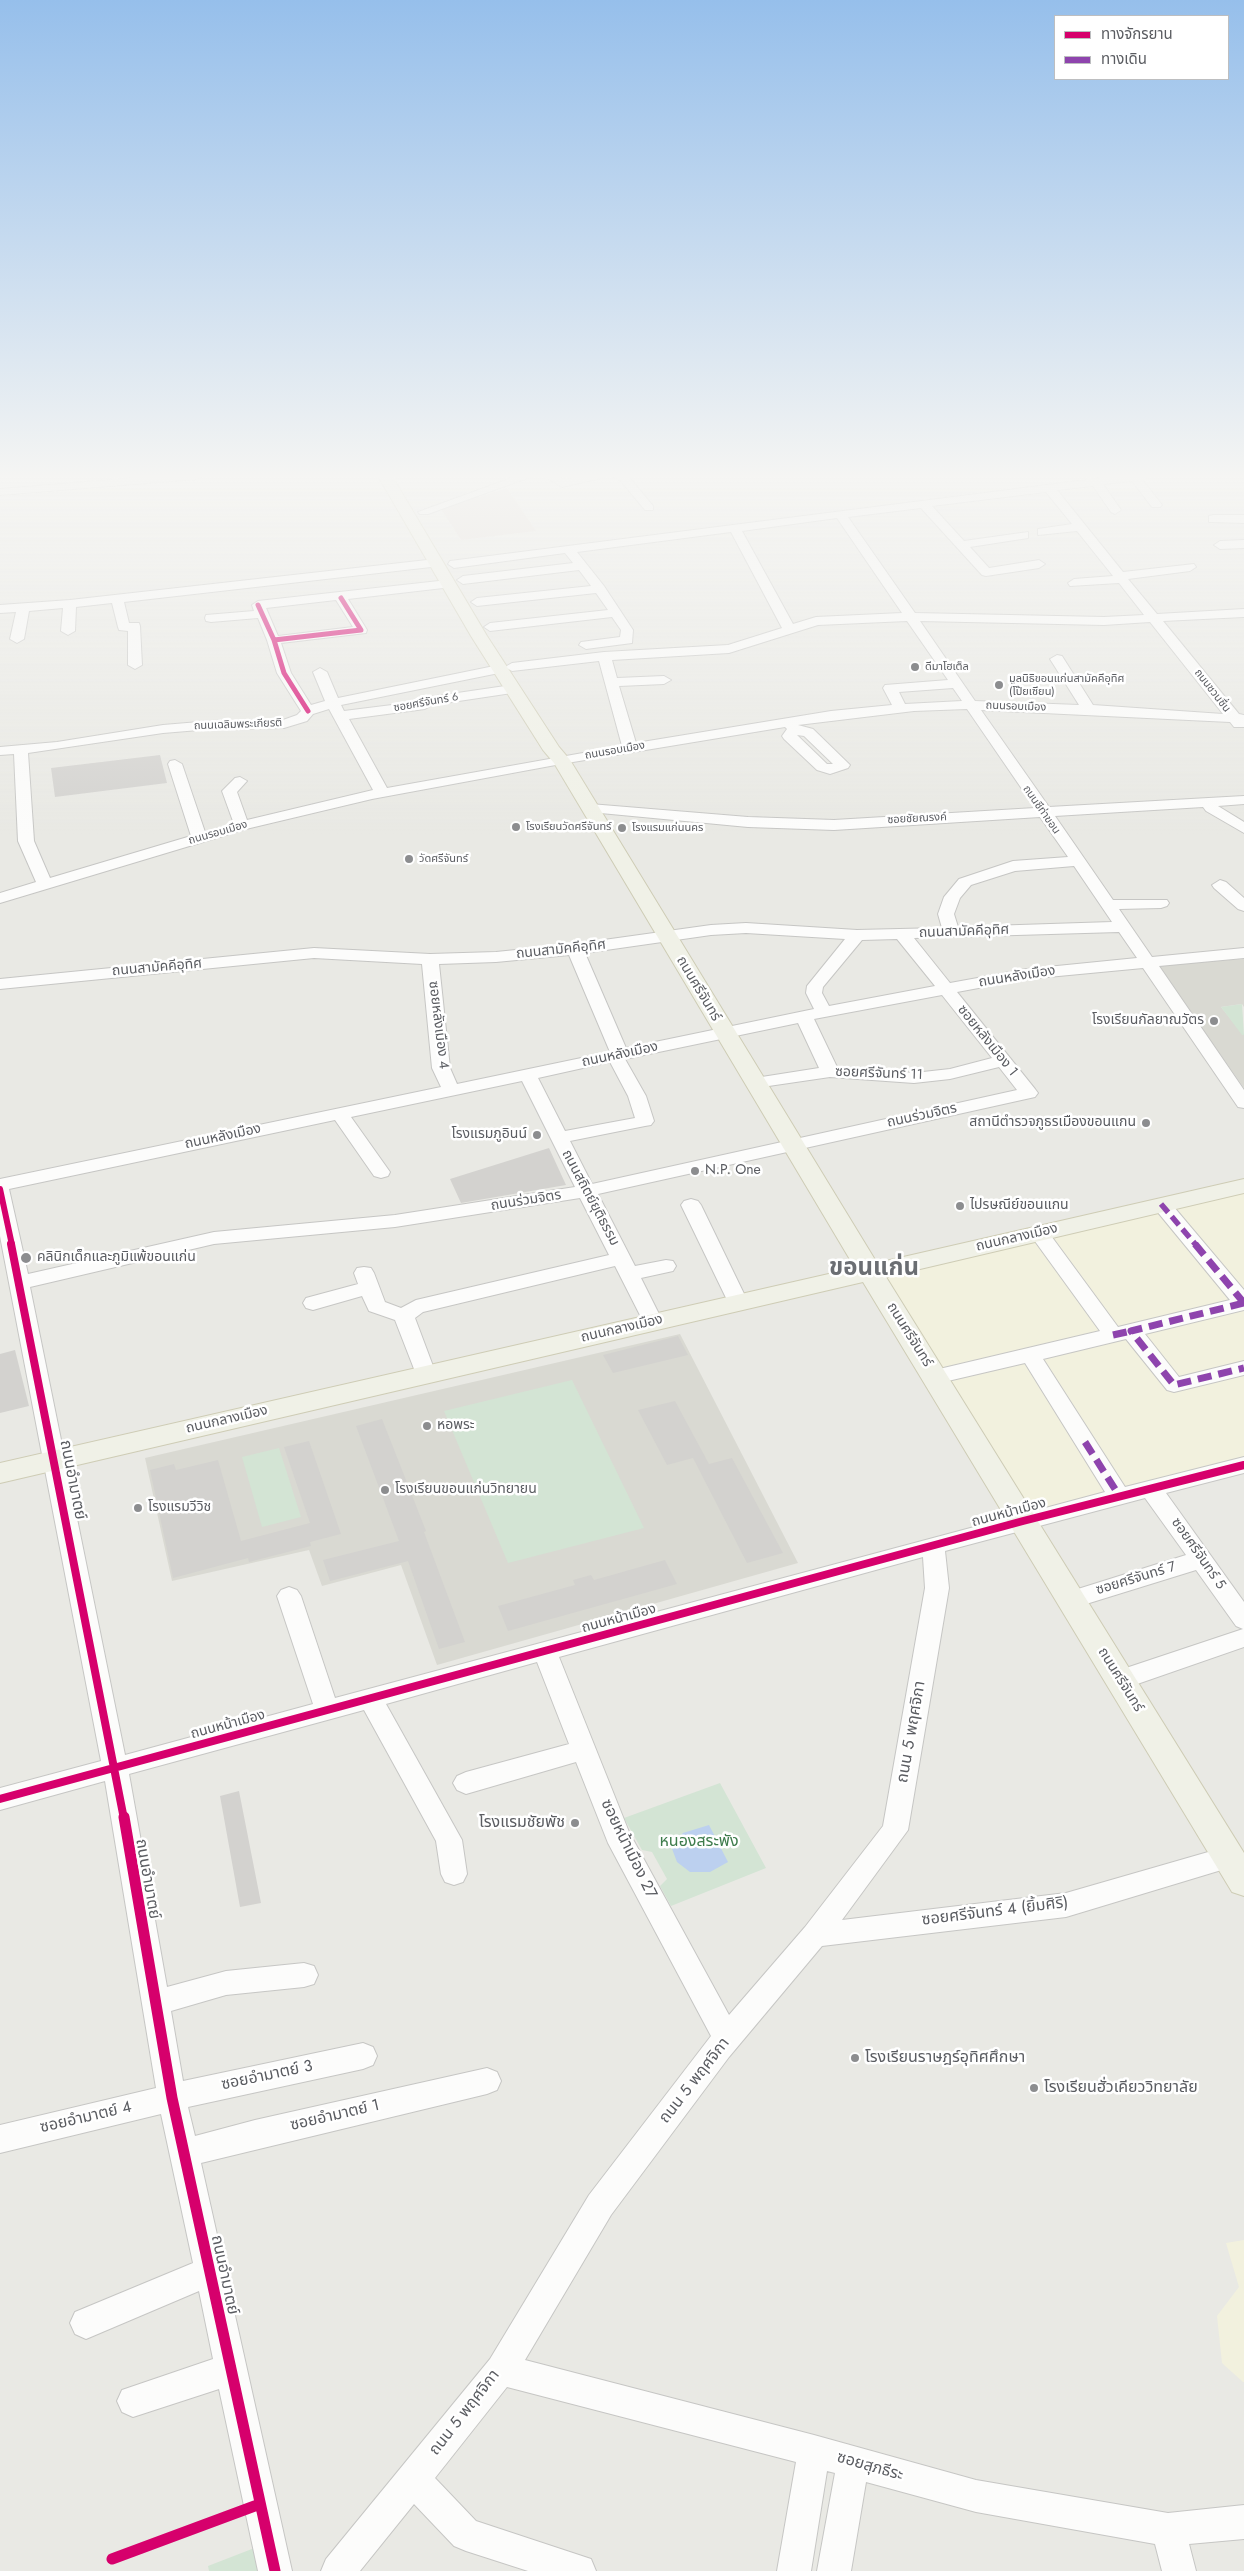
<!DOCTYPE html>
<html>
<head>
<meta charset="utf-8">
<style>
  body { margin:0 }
  #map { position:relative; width:1244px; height:2571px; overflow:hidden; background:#e9e9e4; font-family:Jost,"Noto Sans Thai",sans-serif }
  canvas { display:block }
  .legend { position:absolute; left:1054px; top:15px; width:175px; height:65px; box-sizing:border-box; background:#fff; border:1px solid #bdbec0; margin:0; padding:6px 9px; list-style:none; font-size:15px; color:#5a5c61 }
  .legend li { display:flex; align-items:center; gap:10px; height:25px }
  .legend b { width:25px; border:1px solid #bdbec0 }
</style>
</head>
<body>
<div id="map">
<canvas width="1244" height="2571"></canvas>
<ul class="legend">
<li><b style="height:6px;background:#d6006c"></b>ทางจักรยาน</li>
<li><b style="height:6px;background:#8e44ad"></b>ทางเดิน</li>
</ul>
</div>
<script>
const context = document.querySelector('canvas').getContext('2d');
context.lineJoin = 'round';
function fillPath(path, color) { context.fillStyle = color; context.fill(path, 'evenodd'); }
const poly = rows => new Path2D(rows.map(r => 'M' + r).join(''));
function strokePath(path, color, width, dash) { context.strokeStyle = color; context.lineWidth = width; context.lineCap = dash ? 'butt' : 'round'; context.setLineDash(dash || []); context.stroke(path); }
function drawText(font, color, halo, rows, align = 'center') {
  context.font = font + ' Jost,"Noto Sans Thai",sans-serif'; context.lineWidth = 5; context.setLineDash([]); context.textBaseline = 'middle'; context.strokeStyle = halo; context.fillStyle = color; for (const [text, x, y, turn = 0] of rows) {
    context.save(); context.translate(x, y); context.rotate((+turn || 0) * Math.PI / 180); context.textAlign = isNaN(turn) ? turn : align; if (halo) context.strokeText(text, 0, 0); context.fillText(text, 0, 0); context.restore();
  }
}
const commercial = poly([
  [1244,1186,1244,1465,1023,1521,871,1273],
  [1244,2240,1244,2382,1243,2382,1222,2363,1217,2316,1239,2287,1226,2243]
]);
const education = poly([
  [1244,959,1244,1007,1242,1004,1221,1007,1244,1035,1244,1088,1157,965],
  [680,1334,798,1563,437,1665,401,1565,322,1586,309,1550,172,1581,145,1458]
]);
const medical = poly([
  [507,488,536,531,461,540,441,509]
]);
const green = poly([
  [1242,1004,1244,1035,1242,1035,1221,1007],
  [572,1380,644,1528,508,1563,444,1411],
  [279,1448,301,1517,262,1527,242,1457],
  [720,1783,766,1868,671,1906,660,1886,667,1879,652,1852,642,1850,624,1818],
  [257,2547,261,2571,209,2571,208,2566]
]);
const water = poly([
  [709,1825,728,1862,710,1872,690,1872,677,1862,671,1846,683,1833]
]);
const building = poly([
  [160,755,167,783,55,797,51,768],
  [549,1148,566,1185,461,1203,450,1179],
  [678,1336,688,1355,613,1373,603,1355],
  [15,1350,29,1406,0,1413,0,1354],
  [675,1401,709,1464,732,1458,783,1553,747,1563,693,1458,667,1465,638,1410],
  [382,1419,426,1531,424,1532,465,1642,439,1649,408,1561,330,1581,323,1560,399,1541,356,1426],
  [309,1441,341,1534,310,1542,311,1546,249,1562,248,1558,173,1578,150,1470,174,1464,176,1470,218,1460,241,1541,310,1523,284,1447],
  [665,1560,677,1584,508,1631,498,1606,575,1585,573,1580,591,1575,594,1580],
  [239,1791,261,1903,240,1907,220,1796]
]);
const minor = poly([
  [159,476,202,476,196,479,0,495,0,489,159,476],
  [517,476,533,476,428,514,420,514,418,512,517,476],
  [544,476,557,476,564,480,584,476,603,476,601,478,562,487,544,476],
  [613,476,628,476,653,506,653,510,645,510,620,480,613,476],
  [1118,476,1147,476,1142,479,1162,505,1160,507,1152,507,1132,481,1103,484,1121,510,1115,514,1111,512,1093,486,1057,490,1123,572,1194,564,1196,567,1190,571,1128,579,1157,614,1244,609,1244,617,1163,621,1239,714,1244,715,1244,727,1234,727,1230,722,981,710,1049,807,1244,796,1244,804,1218,806,1244,822,1244,833,1206,811,1203,807,1055,816,1113,900,1167,900,1169,903,1167,906,1161,908,1119,909,1152,957,1244,948,1244,958,1159,966,1244,1090,1244,1108,1238,1107,1143,968,1027,979,957,992,1035,1089,1038,1093,1035,1097,598,1194,635,1266,666,1260,673,1261,676,1266,673,1271,641,1278,663,1322,660,1327,653,1329,646,1327,615,1266,423,1312,415,1318,436,1374,433,1379,426,1381,419,1379,416,1374,395,1320,369,1311,362,1296,313,1310,306,1308,303,1303,306,1298,358,1284,354,1273,357,1268,364,1267,371,1268,374,1273,385,1302,401,1308,416,1300,609,1255,580,1198,395,1227,214,1244,30,1287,125,1755,313,1704,277,1596,281,1590,289,1587,297,1590,301,1596,335,1698,1105,1492,1025,1363,935,1384,928,1382,925,1377,928,1372,935,1370,1100,1331,1029,1233,1032,1229,1039,1227,1046,1229,1118,1327,1230,1300,1151,1204,1154,1200,1168,1200,1244,1290,1244,1310,1145,1334,1179,1377,1244,1361,1244,1375,1174,1392,1167,1390,1126,1339,1043,1359,1125,1487,1244,1457,1244,1473,1166,1493,1244,1602,1244,1647,1120,1690,1111,1687,1108,1680,1111,1673,1243,1629,1236,1626,1196,1570,1070,1609,1062,1606,1058,1600,1062,1594,1186,1555,1145,1498,945,1551,949,1588,908,1830,842,1920,1066,1893,1229,1846,1238,1849,1242,1857,1238,1865,1066,1917,822,1946,729,2057,611,2215,525,2360,814,2435,976,2480,1168,2513,1244,2505,1244,2539,1189,2544,1196,2571,1162,2571,1155,2544,976,2512,866,2482,851,2571,817,2571,835,2473,827,2471,811,2571,777,2571,796,2462,507,2387,435,2478,476,2521,591,2559,596,2571,528,2571,466,2551,454,2546,414,2504,360,2571,321,2571,326,2559,490,2359,589,2195,711,2036,608,1843,576,1762,466,1794,457,1790,453,1783,457,1776,466,1772,569,1744,537,1662,386,1704,462,1840,467,1874,463,1882,454,1885,445,1882,441,1874,436,1841,364,1710,129,1774,167,1987,226,1971,304,1963,314,1966,318,1975,314,1984,304,1987,226,1995,171,2011,183,2081,363,2043,373,2047,377,2056,373,2065,363,2069,188,2107,195,2136,255,2120,487,2068,497,2072,501,2081,497,2090,487,2094,201,2163,292,2571,258,2571,219,2389,133,2417,122,2412,117,2401,122,2390,213,2359,199,2291,86,2339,75,2334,70,2323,75,2312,193,2263,161,2114,0,2153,0,2125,156,2088,105,1781,0,1810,0,1788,101,1761,0,1236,0,1179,441,1087,432,1068,422,964,314,958,0,989,0,979,314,948,430,954,496,952,575,944,711,925,746,923,857,930,942,928,938,914,944,897,959,879,1013,861,1068,857,1040,817,834,830,748,827,590,812,583,808,590,804,748,817,834,820,1035,808,967,709,914,711,798,725,813,729,850,765,848,768,830,774,817,770,784,739,782,736,787,729,785,727,561,764,372,799,246,829,0,903,0,893,36,882,18,841,14,754,0,755,0,747,57,742,163,725,211,721,283,720,297,715,301,711,277,673,267,640,258,618,211,622,206,621,205,618,206,615,254,611,252,605,258,601,448,580,454,584,452,587,348,599,367,630,366,633,281,643,291,673,311,705,325,701,313,672,320,668,327,672,338,698,499,665,504,666,506,669,499,673,341,705,344,711,416,702,423,698,512,685,519,689,512,693,432,705,425,709,349,719,387,788,622,746,599,661,512,671,505,667,512,663,604,652,728,645,782,628,731,532,577,552,604,586,633,630,632,643,586,649,579,645,581,642,620,637,621,630,612,617,490,631,484,627,490,623,608,610,596,593,477,606,471,602,477,598,591,586,579,570,463,584,457,580,463,576,573,563,565,553,454,568,448,564,450,561,1118,476],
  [1046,492,1072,524,1038,529,1038,535,1077,531,1113,576,1074,579,1068,583,1070,586,1119,583,1144,615,1104,617,915,613,848,517,921,508,982,575,986,576,1039,568,1045,564,1039,560,989,568,970,547,1028,538,1028,532,964,541,932,506,1046,492],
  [837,518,902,613,816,617,793,624,742,531,837,518],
  [336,600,353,627,278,636,266,608,336,600],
  [907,621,948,680,885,685,883,688,892,705,831,711,636,743,619,686,664,684,671,680,664,676,617,678,612,660,729,653,818,625,907,621],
  [920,621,1104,625,1150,622,1223,714,1093,705,1062,656,1057,655,1050,659,1079,705,975,701,920,621],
  [953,688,962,701,905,704,899,692,953,688],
  [329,709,373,790,247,820,237,792,247,781,240,777,235,778,222,791,234,824,205,832,182,764,175,760,170,761,168,764,191,836,50,878,34,841,28,753,163,733,211,729,284,728,307,721,313,714,329,709],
  [797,735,804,736,833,764,827,764,797,735],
  [1074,866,1112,922,958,927,954,914,960,898,971,885,1015,871,1074,866],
  [1119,932,1137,958,1027,969,950,983,914,938,1119,932],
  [746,933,845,939,807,986,806,993,814,1009,626,1048,585,953,711,935,746,933],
  [897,939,935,986,829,1006,822,993,823,987,862,940,897,939],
  [569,955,610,1052,457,1084,450,1068,439,964,496,962,569,955],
  [942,995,992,1058,950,1069,914,1073,837,1067,814,1019,942,995],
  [798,1023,819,1068,749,1079,746,1083,749,1087,755,1088,830,1077,914,1083,950,1079,999,1067,1017,1090,592,1184,570,1141,645,1126,651,1125,654,1121,646,1096,625,1059,798,1023],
  [610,1062,628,1096,635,1118,565,1131,538,1078,610,1062],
  [522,1081,575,1187,395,1215,214,1232,28,1274,9,1189,335,1120,374,1176,381,1178,388,1176,390,1172,351,1117,522,1081],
  [923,1557,925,1588,883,1826,805,1927,729,2015,629,1832,559,1657,923,1557],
  [1213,515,1244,515,1244,523,1209,522,1209,516,1213,515],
  [1244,540,1244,548,1220,549,1214,545,1220,541,1244,540],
  [436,559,442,563,440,566,124,602,129,623,139,623,140,626,142,665,135,669,128,665,128,631,119,630,118,627,112,603,76,607,75,631,68,635,61,631,63,608,29,611,24,639,17,643,10,639,16,612,0,613,0,605,70,600,436,559],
  [1220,880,1226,882,1244,898,1244,911,1238,909,1214,888,1212,885,1220,880],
  [691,1199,698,1201,701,1205,748,1302,745,1307,738,1309,731,1307,728,1302,681,1205,684,1201,691,1199]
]);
const major = poly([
  [378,476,392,476,487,636,559,747,570,760,877,1263,1244,1179,1244,1193,886,1277,1244,1853,1244,1896,1232,1892,863,1282,0,1483,0,1463,855,1268,554,763,543,750,471,636,378,476]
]);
const quietFar1 = poly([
  [1161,1204,1196,1245]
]);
const quiet = poly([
  [1195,1244,1244,1303],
  [1244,1303,1131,1331,1174,1385,1244,1368],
  [1113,1335,1131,1331],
  [1085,1442,1120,1497]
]);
const cyclewayFar3 = poly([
  [258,605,274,640,284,673,308,711],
  [274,640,361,630,341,598]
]);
const cyclewayFar2 = poly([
  [0,1189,12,1245]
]);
const cyclewayFar1 = poly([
  [11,1244,124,1819],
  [0,1799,1023,1521,1244,1465]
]);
const cycleway = poly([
  [124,1817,172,2098,275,2571],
  [112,2559,260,2504]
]);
const markers = [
  [915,667,5,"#8c8d8f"],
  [999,685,5,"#8c8d8f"],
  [516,827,5,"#8c8d8f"],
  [622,828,5,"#8c8d8f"],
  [409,859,5,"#8c8d8f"],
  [1214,1021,5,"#8c8d8f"],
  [1146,1123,5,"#8c8d8f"],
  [537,1135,5,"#8c8d8f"],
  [695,1171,5,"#8c8d8f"],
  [960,1206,5,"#8c8d8f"],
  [26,1258,6,"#8c8d8f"],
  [427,1426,5,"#8c8d8f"],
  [385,1490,5,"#8c8d8f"],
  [138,1508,5,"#8c8d8f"],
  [575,1823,5,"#8c8d8f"],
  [855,2058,5,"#8c8d8f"],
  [1034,2088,5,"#8c8d8f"]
];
const farPoinames = [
  ["ดีมาโฮเต็ล",925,667],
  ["มูลนิธิขอนแก่นสามัคคีอุทิศ",1009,679],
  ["(โป๊ยเซียน)",1009,692],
  ["โรงเรียนวัดศรีจันทร์",526,827],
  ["โรงแรมแก่นนคร",632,828],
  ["วัดศรีจันทร์",419,859]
];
const farStreetnames = [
  ["ถนนชวนชื่น",1212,691,52],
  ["ซอยศรีจันทร์ 6",426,703,-10],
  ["ถนนรอบเมือง",1016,707,2],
  ["ถนนเฉลิมพระเกียรติ",238,725,-2],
  ["ถนนรอบเมือง",615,751,-10],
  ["ถนนชีท่าขอน",1041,810,55],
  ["ซอยชัยณรงค์",917,819,-3],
  ["ถนนรอบเมือง",218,833,-16]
];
const streetNames = [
  ["ถนนสามัคคีอุทิศ",964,932,-2],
  ["ถนนสามัคคีอุทิศ",561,950,-6],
  ["ถนนสามัคคีอุทิศ",157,968,-5],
  ["ถนนหลังเมือง",1017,977,-9],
  ["ถนนศรีจันทร์",698,989,59],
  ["ซอยหลังเมือง 4",438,1025,83],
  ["ซอยหลังเมือง 1",987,1041,51],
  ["ถนนหลังเมือง",620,1055,-12],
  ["ซอยศรีจันทร์ 11",879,1074,2],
  ["ถนนร่วมจิตร",922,1116,-12],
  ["ถนนหลังเมือง",223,1137,-12],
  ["ถนนสถิตย์ยุติธรรม",590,1198,62],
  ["ถนนร่วมจิตร",526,1201,-9],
  ["ถนนกลางเมือง",1017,1238,-13],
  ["ถนนกลางเมือง",622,1329,-13],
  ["ถนนศรีจันทร์",909,1335,58],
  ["ถนนกลางเมือง",227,1420,-13],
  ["ถนนหน้าเมือง",1009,1513,-15],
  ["ซอยศรีจันทร์ 5",1198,1554,55],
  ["ซอยศรีจันทร์ 7",1136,1579,-17],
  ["ถนนหน้าเมือง",619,1619,-15],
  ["ถนนศรีจันทร์",1120,1680,58],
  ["ถนนหน้าเมือง",228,1725,-15]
];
const poiNames = [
  ["โรงเรียนกัลยาณวัตร",1204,1021,"right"],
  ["สถานีตำรวจภูธรเมืองขอนแกน",1136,1123,"right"],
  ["โรงแรมภูอินน์",527,1135,"right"],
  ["N.P. One",705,1171],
  ["ไปรษณีย์ขอนแกน",970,1206],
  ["คลินิกเด็กและภูมิแพ้ขอนแก่น",37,1258],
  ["หอพระ",437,1426],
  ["โรงเรียนขอนแก่นวิทยายน",395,1490],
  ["โรงแรมวีวิช",148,1508]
];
const nearStreetnames = [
  ["ถนนอำมาตย์",72,1480,79],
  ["ถนน 5 พฤศจิกา",912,1732,-80],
  ["ซอยหน้าเมือง 27",628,1849,64],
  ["ถนนอำมาตย์",147,1879,80],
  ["ซอยศรีจันทร์ 4 (ยิ้มศิริ)",995,1912,-7],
  ["ซอยอำมาตย์ 3",267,2076,-12],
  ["ถนน 5 พฤศจิกา",695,2081,-52],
  ["ซอยอำมาตย์ 1",335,2116,-13],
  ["ซอยอำมาตย์ 4",86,2118,-13],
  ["ถนนอำมาตย์",224,2275,78],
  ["ถนน 5 พฤศจิกา",465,2413,-52],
  ["ซอยสุภธีระ",870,2467,16]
];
const nearPoinames = [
  ["โรงแรมชัยพัช",565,1823,"right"],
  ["โรงเรียนราษฎร์อุทิศศึกษา",865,2058],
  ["โรงเรียนฮั่วเคียววิทยาลัย",1044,2088]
];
const nearParknames = [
  ["หนองสระพัง",699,1842]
];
const townNames = [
  ["ขอนแก่น",874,1269]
];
fillPath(commercial, '#f2f1de');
fillPath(education, '#d9d9d2');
fillPath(medical, '#e5dcd7');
fillPath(green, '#d3e4d4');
fillPath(water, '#bcd0ef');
fillPath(building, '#d3d2cf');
strokePath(minor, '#c6c6c4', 2);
strokePath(major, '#ceccb5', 2);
fillPath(minor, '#fcfcfb');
fillPath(major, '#f0f1e7');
strokePath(quietFar1, '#8e44ad', 5.5, [11, 5.5]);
strokePath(quiet, '#8e44ad', 7, [14, 7]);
strokePath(cyclewayFar3, '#d6006c', 5);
strokePath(cyclewayFar2, '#d6006c', 6);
strokePath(cyclewayFar1, '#d6006c', 8);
strokePath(cycleway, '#d6006c', 11);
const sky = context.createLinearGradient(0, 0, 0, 836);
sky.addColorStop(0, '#96bfeb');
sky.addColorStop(0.57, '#f5f5f3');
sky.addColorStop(1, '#f5f5f300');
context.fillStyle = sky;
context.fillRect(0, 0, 1244, 836);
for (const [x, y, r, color] of markers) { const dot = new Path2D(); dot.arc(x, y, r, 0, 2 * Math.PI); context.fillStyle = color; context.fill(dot); strokePath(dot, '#fff', 2); }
drawText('11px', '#5a5c61', '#fff', farPoinames, 'left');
drawText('11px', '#5a5c61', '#fff', farStreetnames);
drawText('14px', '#5a5c61', '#fff', streetNames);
drawText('14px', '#5a5c61', '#fff', poiNames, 'left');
drawText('16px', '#5a5c61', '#fff', nearStreetnames);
drawText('16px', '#5a5c61', '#fff', nearPoinames, 'left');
drawText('16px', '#3e7c4c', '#fff', nearParknames);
drawText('bold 24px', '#6b6e73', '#fff', townNames);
</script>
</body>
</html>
